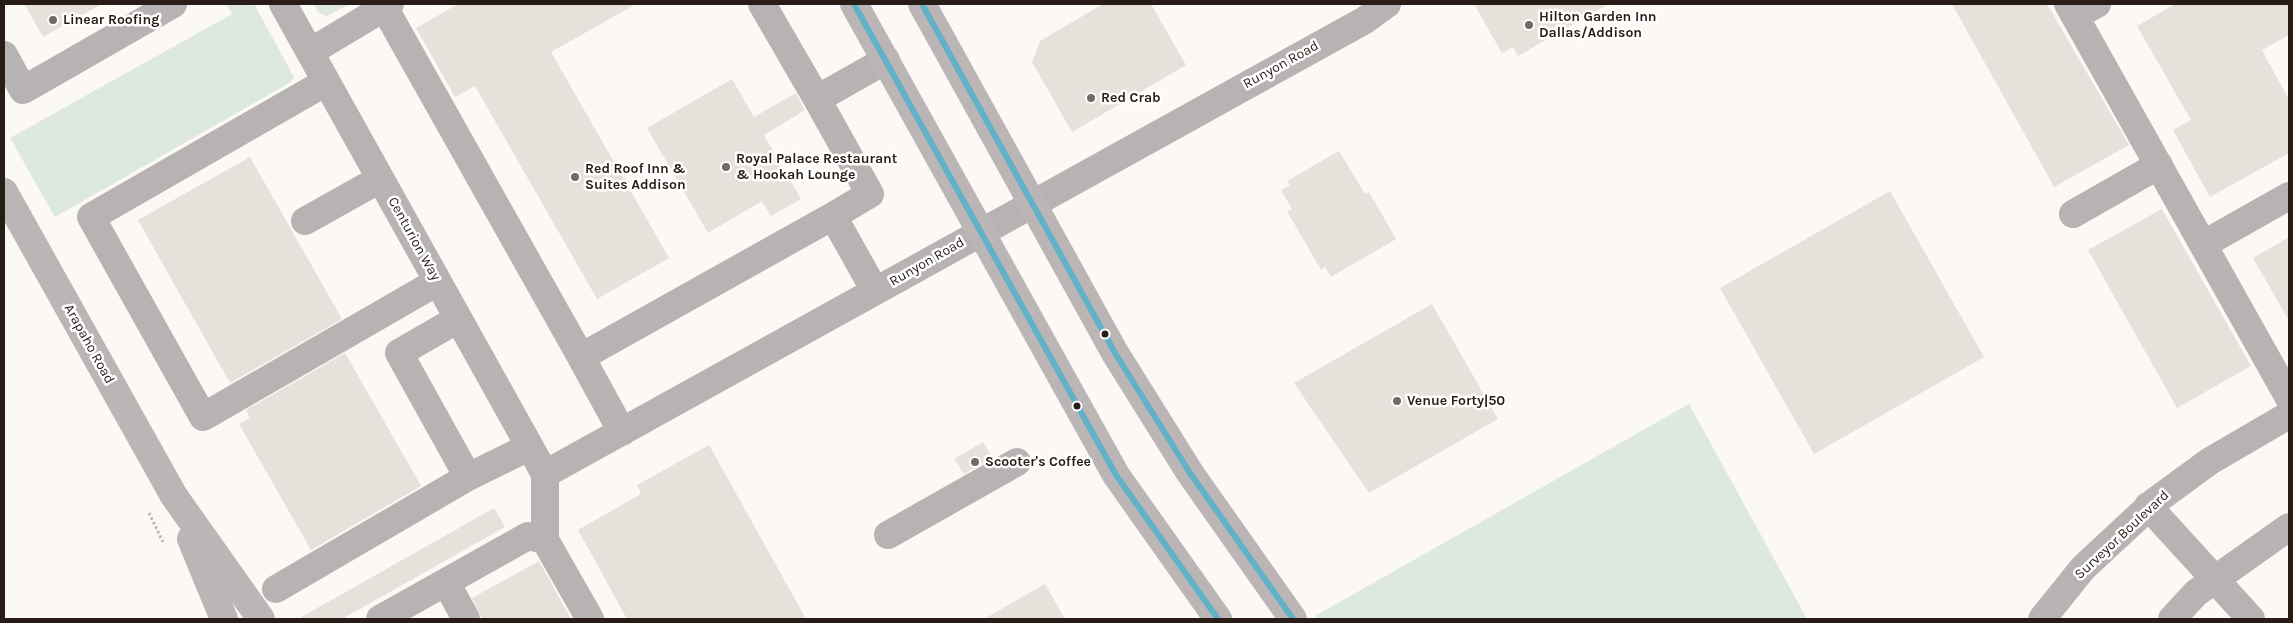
<!DOCTYPE html>
<html>
<head>
<meta charset="utf-8">
<style>
  body { margin:0 }
  #map { position:relative; width:2293px; height:623px; overflow:hidden; background:#fbf8f6; font-family:Karla,sans-serif }
  canvas { display:block }
  .frame { position:absolute; inset:0; border:5px solid #281d16; pointer-events:none }
</style>
</head>
<body>
<div id="map">
<canvas width="2293" height="623"></canvas>
<div class="frame"></div>
</div>
<script>
const context = document.querySelector('canvas').getContext('2d');
context.lineJoin = 'round';
function fillPath(path, color) { context.fillStyle = color; context.fill(path, 'evenodd'); }
const poly = rows => new Path2D(rows.map(r => 'M' + r).join(''));
function strokePath(path, color, width, dash) { context.strokeStyle = color; context.lineWidth = width; context.lineCap = dash ? 'butt' : 'round'; context.setLineDash(dash || []); context.stroke(path); }
function drawText(font, color, halo, rows, align = 'center') {
  context.font = font + ' Karla,sans-serif'; context.lineWidth = 5; context.setLineDash([]); context.textBaseline = 'middle'; context.strokeStyle = halo; context.fillStyle = color; for (const [text, x, y, turn = 0] of rows) {
    context.save(); context.translate(x, y); context.rotate((+turn || 0) * Math.PI / 180); context.textAlign = isNaN(turn) ? turn : align; if (halo) context.strokeText(text, 0, 0); context.fillText(text, 0, 0); context.restore();
  }
}
const green = poly([
  [226,4,254,4,294,77,291,82,55,217,10,138,232,14],
  [314,4,350,4,327,16,318,12],
  [1689,404,1807,619,1318,619,1315,616]
]);
const building = poly([
  [24,4,102,4,43,37],
  [458,4,636,4,551,52,669,258,597,299,475,86,455,97,416,28],
  [1103,4,1151,4,1186,65,1072,132,1032,62,1040,41],
  [1474,4,1608,4,1518,56,1513,47,1502,53],
  [1952,4,2047,4,2129,145,2054,187],
  [2175,4,2289,4,2289,35,2262,50,2289,100,2289,153,2210,197,2173,130,2191,120,2137,26],
  [732,79,754,117,796,93,803,107,805,110,764,135,801,199,771,216,762,201,708,233,647,128],
  [1339,151,1365,194,1369,192,1396,239,1331,277,1325,267,1321,270,1287,211,1292,209,1281,190,1290,185,1287,181],
  [250,157,342,319,230,383,138,220],
  [1890,191,1984,357,1814,454,1720,288],
  [2162,209,2251,366,2177,408,2088,250],
  [2289,237,2289,321,2253,258],
  [1432,304,1498,419,1369,493,1294,383],
  [345,353,421,486,311,550,239,424,250,418,246,410],
  [983,442,993,458,964,474,954,459],
  [709,445,806,619,627,619,578,530,641,494,637,485],
  [494,508,505,527,342,619,298,619],
  [539,561,571,619,482,619,472,598],
  [1045,584,1065,619,984,619]
]);
const path = poly([
  [149,513,163,542]
]);
const minor = poly([
  [283,4,545,474,545,540,590,619],
  [762,4,817,99,886,60],
  [2068,4,2289,398],
  [384,7,581,357],
  [2075,16,2097,4],
  [310,52,390,4],
  [4,55,23,90,173,4],
  [326,82,91,217,203,417,437,282],
  [817,99,870,194,833,216,875,291],
  [2073,214,2159,165],
  [305,221,380,179],
  [2204,244,2289,196],
  [458,319,399,353,468,477,529,447],
  [622,432,581,357,833,216],
  [545,474,1365,20,1387,4],
  [2148,506,2251,619],
  [888,535,1017,462],
  [446,582,466,619],
  [276,589,468,477],
  [380,619,528,536,545,540],
  [2042,619,2083,568,2154,502,2210,461,2289,415],
  [2172,619,2196,593,2289,527]
]);
const major = poly([
  [854,4,1116,475,1218,619],
  [922,4,1115,353,1190,473,1293,619],
  [4,192,174,496,261,619],
  [191,539,224,619]
]);
const bus1 = poly([
  [854,4,1116,475,1218,619],
  [922,4,1115,353,1190,473,1293,619]
]);
const markers = [
  [53,20,5,"#726a64"],
  [1529,25,5,"#726a64"],
  [1091,98,5,"#726a64"],
  [726,167,5,"#726a64"],
  [575,177,5,"#726a64"],
  [1105,334,4.5,"#281d16"],
  [1397,401,5,"#726a64"],
  [1077,406,4.5,"#281d16"],
  [975,462,5,"#726a64"]
];
const poiNames = [
  ["Hilton Garden Inn",1539,17],
  ["Dallas/Addison",1539,33],
  ["Linear Roofing",63,20],
  ["Red Crab",1101,98],
  ["Royal Palace Restaurant",736,159],
  ["& Hookah Lounge",736,175],
  ["Red Roof Inn &",585,169],
  ["Suites Addison",585,185],
  ["Venue Forty|50",1407,401],
  ["Scooter's Coffee",985,462]
];
const streetNames = [
  ["Runyon Road",1281,65,-29],
  ["Centurion Way",414,239,61],
  ["Runyon Road",927,262,-30],
  ["Arapaho Road",89,344,61],
  ["Surveyor Boulevard",2122,535,-43]
];
fillPath(green, '#dce8e0');
fillPath(building, '#e6e1da');
strokePath(path, '#beb9b9', 3, [2.5, 2.5]);
strokePath(minor, '#b8b3b3', 28);
strokePath(major, '#bbb5b5', 28);
strokePath(bus1, '#61b2c8', 6);
for (const [x, y, r, color] of markers) { const dot = new Path2D(); dot.arc(x, y, r, 0, 2 * Math.PI); context.fillStyle = color; context.fill(dot); strokePath(dot, '#fff', 2); }
drawText('bold 14px', '#281d16', '#fff', poiNames, 'left');
drawText('14px', '#281d16', '#fff', streetNames);
</script>
</body>
</html>
